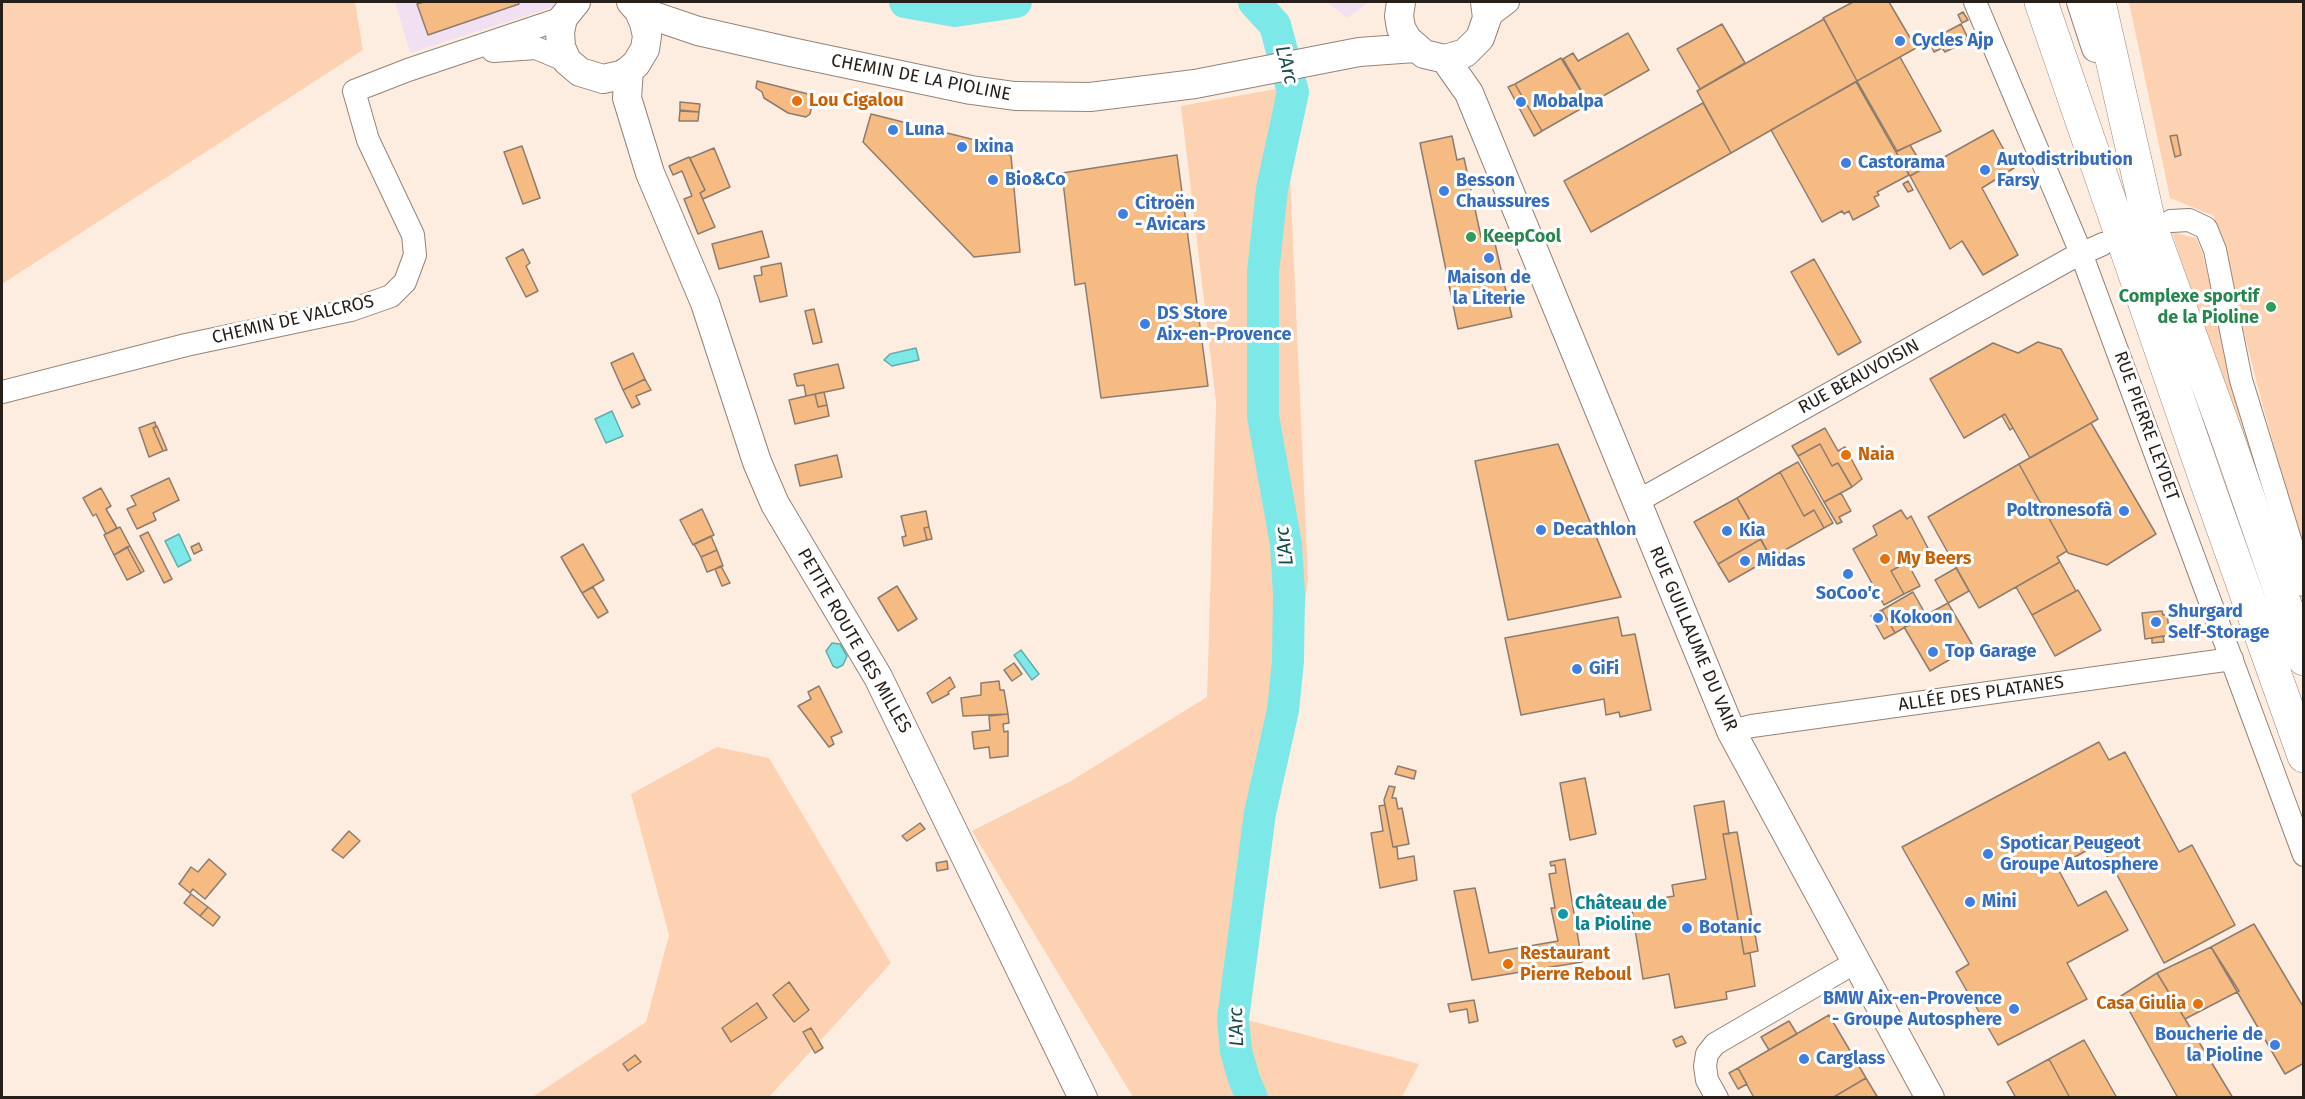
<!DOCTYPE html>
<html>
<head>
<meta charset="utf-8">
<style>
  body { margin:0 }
  #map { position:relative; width:2305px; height:1099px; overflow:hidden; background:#fdede1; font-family:"Fira Sans",sans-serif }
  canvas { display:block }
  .frame { position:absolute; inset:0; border:3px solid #271f1a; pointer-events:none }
</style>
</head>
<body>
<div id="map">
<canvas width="2305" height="1099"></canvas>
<div class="frame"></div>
</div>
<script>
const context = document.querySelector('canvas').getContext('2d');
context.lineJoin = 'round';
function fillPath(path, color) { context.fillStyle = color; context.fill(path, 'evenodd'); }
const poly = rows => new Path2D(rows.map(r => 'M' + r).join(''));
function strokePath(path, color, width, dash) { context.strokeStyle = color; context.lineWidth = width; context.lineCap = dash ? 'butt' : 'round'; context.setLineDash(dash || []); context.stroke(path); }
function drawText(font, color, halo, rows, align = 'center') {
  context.font = font + ' "Fira Sans",sans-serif'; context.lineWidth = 6; context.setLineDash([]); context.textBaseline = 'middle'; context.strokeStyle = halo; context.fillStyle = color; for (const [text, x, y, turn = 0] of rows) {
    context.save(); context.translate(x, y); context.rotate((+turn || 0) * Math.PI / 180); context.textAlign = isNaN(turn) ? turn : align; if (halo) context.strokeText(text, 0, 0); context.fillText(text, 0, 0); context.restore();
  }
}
const industrial = poly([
  [395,2,556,2,553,7,410,53],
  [1327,2,1369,2,1347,18]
]);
const green = poly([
  [2,2,355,2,363,50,2,284],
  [2129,2,2303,2,2303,551,2261,399,2214,216,2170,198],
  [1298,85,1290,174,1308,579,1289,727,1243,1019,1419,1064,1402,1097,1133,1097,972,831,1071,781,1207,697,1216,402,1181,106],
  [2172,232,2196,238,2202,251,2235,391,2287,565,2221,391],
  [717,747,769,758,891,963,769,1097,531,1098,646,1022,669,935,631,794]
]);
const water = poly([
  [916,348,919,360,892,366,884,360,890,354,916,348],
  [612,411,623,436,606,443,595,419,612,411],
  [179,534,191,560,178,567,165,541,179,534],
  [832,643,840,644,847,656,843,665,837,668,833,666,826,651,832,643],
  [1021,650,1039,674,1032,680,1014,655,1021,650]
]);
const river = poly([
  [905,2,955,11,1016,2],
  [1252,1098,1244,1079,1236,1051,1233,1019,1260,813,1283,710,1288,661,1289,594,1286,544,1263,416,1263,272,1272,189,1293,92,1275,25,1254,2]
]);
const building = poly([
  [424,2,518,2,519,4,428,35,417,4,424,2],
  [1853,2,1889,2,1916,48,1857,81,1823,18,1853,2],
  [1963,12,1968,20,1962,23,1958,15,1963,12],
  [1824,19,1857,81,1731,153,1697,91,1824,19],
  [1722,24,1745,63,1700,89,1677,49,1722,24],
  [1961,24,1969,40,1945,52,1942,48,1934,52,1929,41,1961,24],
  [1628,33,1649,70,1589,104,1563,59,1573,53,1578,61,1628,33],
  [1900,57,1941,131,1897,151,1857,81,1900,57],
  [1561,58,1589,104,1542,131,1515,84,1561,58],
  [757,81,812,95,810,101,813,101,810,114,806,117,788,113,764,98,762,92,756,88,757,81],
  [1856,82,1909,175,1877,192,1879,195,1874,197,1879,206,1853,220,1849,211,1844,214,1842,211,1822,222,1771,130,1856,82],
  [1515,84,1542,131,1534,136,1508,87,1515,84],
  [680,102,700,104,699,112,680,111,680,102],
  [1703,103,1731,153,1591,232,1564,181,1703,103],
  [680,110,699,112,698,121,679,121,680,110],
  [871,114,995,145,1011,156,1020,252,974,257,863,142,871,114],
  [1993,130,2014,168,1982,188,2018,255,1983,275,1962,241,1950,249,1910,176,1993,130],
  [2177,135,2181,155,2175,157,2170,136,2177,135],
  [1452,136,1457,160,1464,158,1481,237,1493,235,1512,317,1458,329,1420,143,1452,136],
  [1910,145,1924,168,1910,176,1896,152,1910,145],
  [522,146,540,198,523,204,504,152,522,146],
  [714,148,730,187,703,199,700,193,705,190,690,158,714,148],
  [1177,155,1208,386,1101,398,1085,283,1075,285,1062,173,1177,155],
  [689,157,705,190,700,193,715,227,698,234,684,199,692,196,682,171,673,175,669,166,689,157],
  [1908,181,1913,190,1908,192,1903,184,1908,181],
  [762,231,769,257,719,269,712,244,762,231],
  [523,249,530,263,526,266,538,291,526,297,506,258,523,249],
  [1814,259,1861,342,1838,355,1791,272,1814,259],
  [781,263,787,296,760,302,754,276,762,275,761,267,781,263],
  [814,309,822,342,813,344,805,311,814,309],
  [2038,342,2061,349,2098,419,2030,458,2005,414,1964,438,1930,379,1993,343,2018,353,2038,342],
  [633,353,645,379,623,390,611,363,633,353],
  [838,364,844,388,806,396,804,385,797,386,794,374,838,364],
  [645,379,651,390,636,396,640,404,632,408,623,390,645,379],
  [824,392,827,405,818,407,815,394,824,392],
  [815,394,818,407,827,405,829,416,795,424,789,400,815,394],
  [2005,414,2013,428,2010,430,2002,416,2005,414],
  [155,422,156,427,153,428,163,451,149,457,139,428,155,422],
  [2091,423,2156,534,2107,565,2068,553,2019,464,2091,423],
  [157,426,167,450,163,451,153,428,157,426],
  [1825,428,1838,451,1845,447,1862,479,1852,487,1838,463,1832,466,1820,444,1798,456,1792,446,1825,428],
  [1558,444,1621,597,1508,620,1475,461,1558,444],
  [1820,444,1832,466,1838,463,1852,487,1824,502,1798,456,1820,444],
  [837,455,842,477,800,486,795,465,837,455],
  [1798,462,1833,523,1824,528,1814,510,1804,516,1780,472,1798,462],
  [2019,464,2067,551,2057,557,2060,562,1979,608,1928,517,2019,464],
  [1780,472,1804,516,1814,510,1824,528,1771,558,1737,498,1780,472],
  [169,478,179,500,153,513,156,520,137,529,127,509,136,505,131,496,169,478],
  [101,488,111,506,106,509,117,528,106,534,96,514,93,516,83,498,101,488],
  [1841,493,1851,511,1839,517,1842,522,1837,524,1824,502,1841,493],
  [1737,498,1761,539,1718,564,1694,522,1737,498],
  [702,509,714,535,693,545,680,520,702,509],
  [1901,510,1907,519,1911,516,1929,550,1891,571,1904,594,1884,605,1853,549,1877,535,1873,526,1901,510],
  [926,511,929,527,924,528,927,540,904,546,902,537,906,536,901,516,926,511],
  [120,527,130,546,114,555,104,535,120,527],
  [929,527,932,539,927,540,924,528,929,527],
  [148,532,172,579,164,583,140,536,148,532],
  [711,536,717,550,701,557,694,544,711,536],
  [1761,539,1771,558,1729,582,1718,564,1761,539],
  [199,543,202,550,194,554,191,547,199,543],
  [583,544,604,580,582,593,561,557,583,544],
  [130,546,144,571,141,573,127,547,130,546],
  [127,547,141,573,127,580,114,555,127,547],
  [717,550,723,566,707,572,701,557,717,550],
  [1907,562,1920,586,1904,594,1891,571,1907,562],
  [2060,562,2076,591,2032,615,2016,587,2060,562],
  [721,566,730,583,722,586,715,569,721,566],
  [1956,568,1969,591,1948,603,1935,580,1956,568],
  [897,586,917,619,898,631,878,598,897,586],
  [593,587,608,612,598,618,582,593,593,587],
  [2078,590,2101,630,2055,656,2032,615,2078,590],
  [1913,592,1926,615,1895,633,1882,610,1913,592],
  [1948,603,1973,646,1930,671,1904,627,1948,603],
  [1882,610,1895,633,1884,639,1871,616,1882,610],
  [2162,611,2163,615,2167,615,2169,628,2172,631,2171,638,2164,636,2145,639,2142,613,2162,611],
  [1618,617,1622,636,1635,634,1651,710,1620,717,1619,712,1606,715,1604,699,1521,715,1505,638,1618,617],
  [2163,636,2164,642,2152,643,2152,638,2163,636],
  [1014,663,1022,674,1012,681,1004,670,1014,663],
  [950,677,955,687,948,692,949,694,932,703,927,693,950,677],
  [999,681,1000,690,1004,690,1008,714,963,716,961,698,981,695,981,683,999,681],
  [819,686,842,732,831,737,834,744,829,747,798,706,811,699,808,692,819,686],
  [1008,714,1009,723,1003,724,1004,732,1008,731,1008,756,990,758,989,747,974,749,972,732,990,730,989,716,1008,714],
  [2099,742,2109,760,2125,752,2179,852,2192,845,2235,925,2164,963,2100,843,2057,867,2078,906,2106,891,2128,930,2067,963,2087,999,1998,1045,1956,972,1969,964,1902,847,2099,742],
  [1398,766,1416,771,1414,779,1395,774,1398,766],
  [1585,778,1596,834,1570,840,1560,783,1585,778],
  [1389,786,1395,787,1392,798,1396,798,1398,809,1402,808,1409,844,1393,847,1384,800,1389,786],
  [1724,801,1729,834,1723,834,1744,954,1750,953,1755,986,1726,992,1727,999,1675,1008,1669,974,1643,979,1631,904,1674,896,1672,885,1706,879,1694,806,1724,801],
  [1385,805,1393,847,1397,847,1398,859,1414,856,1417,880,1380,888,1371,833,1383,831,1379,806,1385,805],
  [920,823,925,829,907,841,902,836,920,823],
  [349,831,360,841,343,858,332,850,349,831],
  [1737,832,1758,951,1744,954,1723,834,1737,832],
  [209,859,226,874,205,899,193,889,190,893,179,884,191,867,198,872,209,859],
  [1565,859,1582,962,1472,980,1454,891,1475,888,1489,953,1558,941,1551,908,1555,908,1549,874,1556,873,1555,865,1551,866,1550,862,1565,859],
  [947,861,948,869,937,871,936,863,947,861],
  [191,894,208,907,200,916,184,903,191,894],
  [208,907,220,917,213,926,200,916,208,907],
  [2254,924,2304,1008,2304,1063,2285,1074,2211,947,2254,924],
  [2211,947,2239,991,2185,1019,2157,973,2211,947],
  [2157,973,2185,1019,2233,1098,2178,1098,2121,996,2157,973],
  [789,982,809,1010,794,1022,773,995,789,982],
  [1474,1000,1478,1021,1469,1023,1467,1009,1450,1012,1448,1004,1474,1000],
  [757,1003,767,1018,731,1042,722,1028,757,1003],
  [1829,1015,1866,1078,1832,1098,1754,1098,1738,1068,1829,1015],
  [1789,1021,1797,1034,1769,1050,1761,1037,1789,1021],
  [811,1028,823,1048,815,1053,803,1032,811,1028],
  [1682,1036,1686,1043,1676,1047,1673,1040,1682,1036],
  [2084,1040,2117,1098,2070,1098,2049,1059,2084,1040],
  [635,1055,641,1062,628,1071,623,1064,635,1055],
  [2049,1059,2070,1098,2016,1098,2007,1082,2049,1059],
  [1738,1068,1747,1084,1738,1089,1729,1073,1738,1068],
  [1866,1078,1878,1098,1832,1098,1866,1078]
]);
const minor = poly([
  [1975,2,2081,253,2304,855],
  [1487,18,1508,2],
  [493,51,536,48,567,61],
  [2171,221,2189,220,2206,228,2215,250,2241,380,2304,585],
  [2,392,186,345,351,310,391,296,405,282,415,255,413,235,368,140,354,91,408,70,563,18],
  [1636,502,2070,259,2103,244],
  [1731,731,1752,726,2232,659],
  [1717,1098,1707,1080,1705,1066,1707,1054,1715,1044,1856,962]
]);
const major = poly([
  [576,2,563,18,560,32,561,47,567,61,580,72,603,79,621,75,629,70,636,64,645,49,647,36,644,23,639,11,631,2],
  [1401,2,1399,16,1401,28,1407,39,1424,54,1445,59,1465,53,1480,38,1487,18,1485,2],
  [2081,2,2096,48],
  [639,11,698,31,791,52,971,90,1015,96,1090,97,1195,84,1359,52,1415,48],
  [1445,59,1469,93,1731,731,1930,1098],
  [629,70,627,98,650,173,705,303,757,462,775,504,878,677,1083,1098]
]);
const highway = poly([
  [2041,2,2208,486,2304,756],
  [2099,2,2149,222,2229,442,2304,659]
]);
const markers = [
  [1900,41,6,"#3f7fe0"],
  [797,101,6,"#e8710a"],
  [1521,102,6,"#3f7fe0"],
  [893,130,6,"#3f7fe0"],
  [962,147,6,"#3f7fe0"],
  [1846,163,6,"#3f7fe0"],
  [1985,170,6,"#3f7fe0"],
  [993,180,6,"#3f7fe0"],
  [1444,191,6,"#3f7fe0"],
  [1123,214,6,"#3f7fe0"],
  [1471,237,6,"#2e9e5b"],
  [1489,258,6,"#3f7fe0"],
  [2271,307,6,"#2e9e5b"],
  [1145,324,6,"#3f7fe0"],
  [1846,455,6,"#e8710a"],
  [2124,511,6,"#3f7fe0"],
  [1541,530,6,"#3f7fe0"],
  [1727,531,6,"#3f7fe0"],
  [1885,559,6,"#e8710a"],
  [1745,561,6,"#3f7fe0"],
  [1848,574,6,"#3f7fe0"],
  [1878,618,6,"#3f7fe0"],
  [2156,622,6,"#3f7fe0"],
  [1933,652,6,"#3f7fe0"],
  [1577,669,6,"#3f7fe0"],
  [1988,854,6,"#3f7fe0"],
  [1970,902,6,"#3f7fe0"],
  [1563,914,6,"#0f9aa8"],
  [1687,928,6,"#3f7fe0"],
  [1508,964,6,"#e8710a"],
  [2198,1004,6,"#e8710a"],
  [2014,1009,6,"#3f7fe0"],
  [2275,1045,6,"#3f7fe0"],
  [1804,1059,6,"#3f7fe0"]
];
const shopNames = [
  ["Cycles Ajp",1912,41],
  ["Mobalpa",1533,102],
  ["Luna",905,130],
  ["Ixina",974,147],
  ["Autodistribution",1997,160],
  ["Farsy",1997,181],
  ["Castorama",1858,163],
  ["Bio&Co",1005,180],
  ["Besson",1456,181],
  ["Chaussures",1456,202],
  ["Citroën",1135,204],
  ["- Avicars",1135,225],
  ["Maison de",1489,278,"center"],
  ["la Literie",1489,299,"center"],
  ["DS Store",1157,314],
  ["Aix-en-Provence",1157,335],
  ["Poltronesofà",2112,511,"right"],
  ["Decathlon",1553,530],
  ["Kia",1739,531],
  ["Midas",1757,561],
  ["SoCoo'c",1848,594,"center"],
  ["Shurgard",2168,612],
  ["Self-Storage",2168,633],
  ["Kokoon",1890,618],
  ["Top Garage",1945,652],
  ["GiFi",1589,669],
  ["Spoticar Peugeot",2000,844],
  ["Groupe Autosphere",2000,865],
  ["Mini",1982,902],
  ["Botanic",1699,928],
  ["BMW Aix-en-Provence",2002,999,"right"],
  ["- Groupe Autosphere",2002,1020,"right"],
  ["Boucherie de",2263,1035,"right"],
  ["la Pioline",2263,1056,"right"],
  ["Carglass",1816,1059]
];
const streetNames = [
  ["CHEMIN DE LA PIOLINE",921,78,11],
  ["CHEMIN DE VALCROS",293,320,-13],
  ["RUE BEAUVOISIN",1859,377,-29],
  ["RUE PIERRE LEYDET",2146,426,70],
  ["RUE GUILLAUME DU VAIR",1693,639,67],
  ["PETITE ROUTE DES MILLES",854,641,60],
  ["ALLÉE DES PLATANES",1981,694,-8]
];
const foodNames = [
  ["Lou Cigalou",809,101],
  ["Naia",1858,455],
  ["My Beers",1897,559],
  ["Restaurant",1520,954],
  ["Pierre Reboul",1520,975],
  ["Casa Giulia",2186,1004,"right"]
];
const leisureNames = [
  ["KeepCool",1483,237],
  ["Complexe sportif",2259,297,"right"],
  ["de la Pioline",2259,318,"right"]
];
const cultureNames = [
  ["Château de",1575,904],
  ["la Pioline",1575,925]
];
const waterNames = [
  ["L'Arc",1286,65,75],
  ["L'Arc",1285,546,-97],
  ["L'Arc",1237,1027,-92]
];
fillPath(industrial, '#f1e0f1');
fillPath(green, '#fdd2b3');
fillPath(water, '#7ce8e8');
strokePath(water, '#62acaa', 1.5);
strokePath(river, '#7ce8e8', 32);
fillPath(building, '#f6ba83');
strokePath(building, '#8d7c6d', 1.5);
strokePath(minor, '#968376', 24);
strokePath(major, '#968376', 30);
strokePath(highway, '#968376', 34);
strokePath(minor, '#fff', 22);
strokePath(major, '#fff', 28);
strokePath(highway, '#fff', 33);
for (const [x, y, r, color] of markers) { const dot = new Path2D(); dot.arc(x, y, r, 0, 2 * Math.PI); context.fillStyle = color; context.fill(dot); strokePath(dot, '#fff', 2); }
drawText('bold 18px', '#366cbe', '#fff', shopNames, 'left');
drawText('18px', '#271f1a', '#fff', streetNames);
drawText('bold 18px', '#c56008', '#fff', foodNames, 'left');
drawText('bold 18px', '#27864d', '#fff', leisureNames, 'left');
drawText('bold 18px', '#0d838f', '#fff', cultureNames, 'left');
drawText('italic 20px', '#1b4c4c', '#fff', waterNames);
</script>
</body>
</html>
